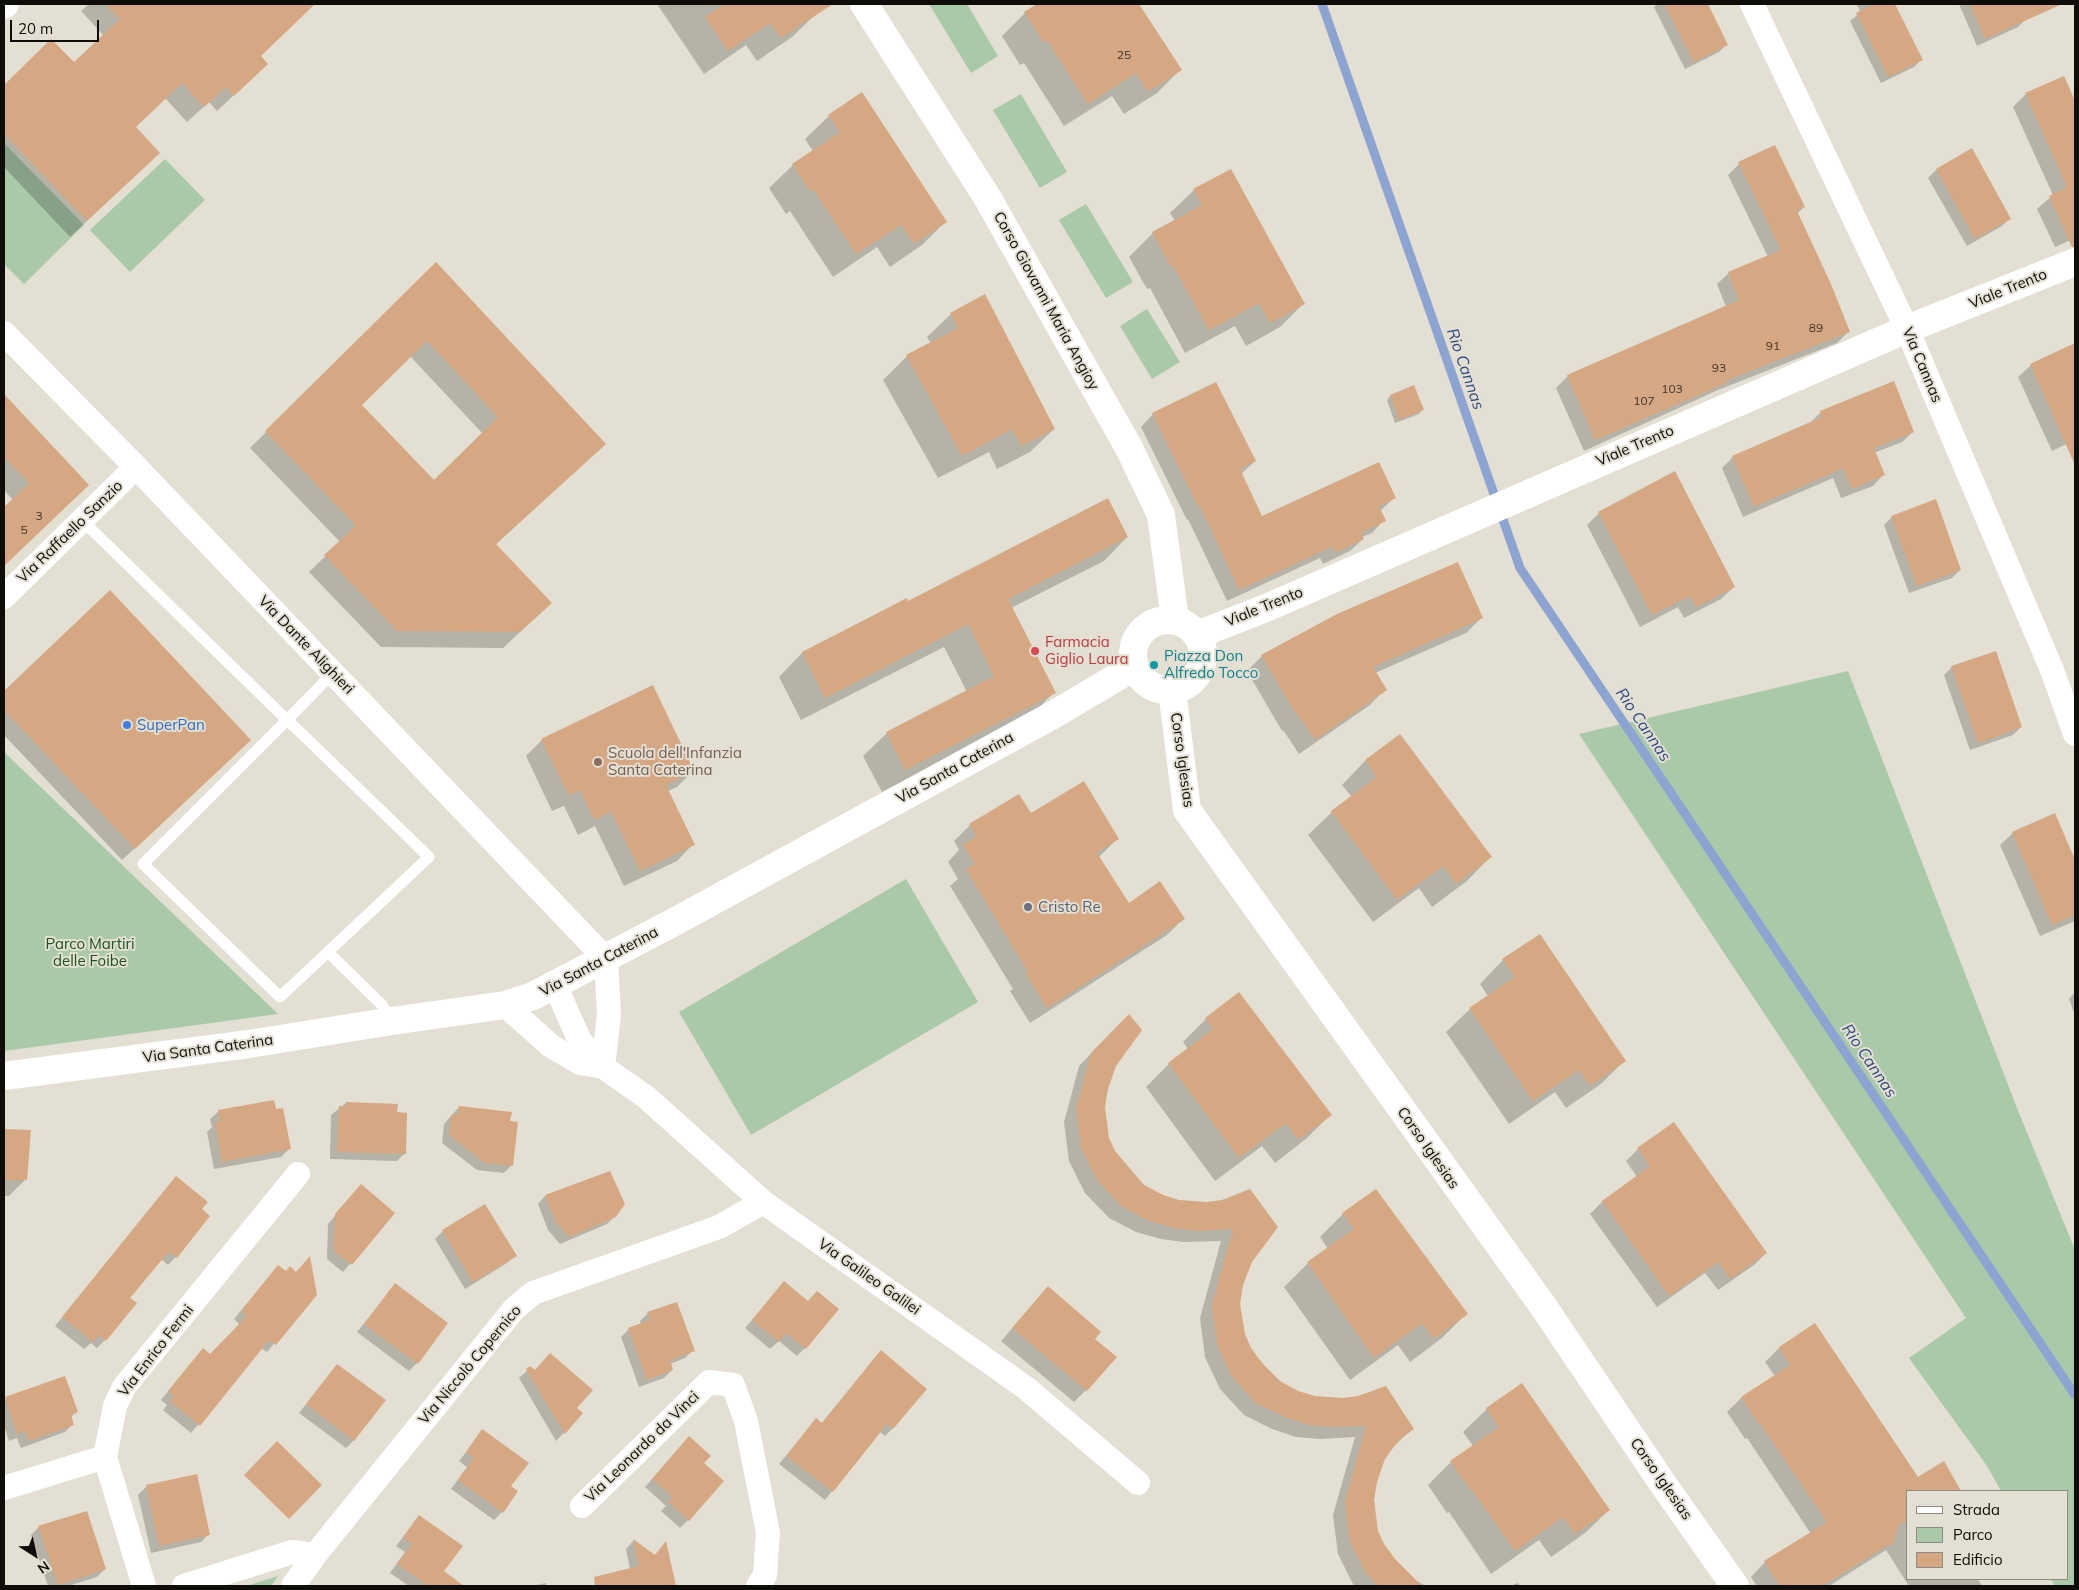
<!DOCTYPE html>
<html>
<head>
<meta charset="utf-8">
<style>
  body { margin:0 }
  #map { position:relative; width:2079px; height:1590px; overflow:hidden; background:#e3dfd2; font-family:Mulish,sans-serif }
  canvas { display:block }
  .frame { position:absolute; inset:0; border:5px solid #0e0d09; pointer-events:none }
  .legend { position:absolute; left:1906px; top:1490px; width:162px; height:90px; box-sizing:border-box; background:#e3dfd2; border:1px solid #8e8b82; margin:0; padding:6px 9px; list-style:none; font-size:15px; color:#0e0d09 }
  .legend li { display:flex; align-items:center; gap:10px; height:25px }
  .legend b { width:25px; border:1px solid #8e8b82 }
  .north { position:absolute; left:10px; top:1530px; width:50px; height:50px; -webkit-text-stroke:4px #e3dfd2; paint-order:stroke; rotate:145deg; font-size:14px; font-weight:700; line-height:20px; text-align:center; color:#0e0d09 }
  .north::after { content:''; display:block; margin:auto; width:18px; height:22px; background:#0e0d09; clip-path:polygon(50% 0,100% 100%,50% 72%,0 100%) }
  .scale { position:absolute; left:10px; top:20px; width:89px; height:22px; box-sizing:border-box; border:2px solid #0e0d09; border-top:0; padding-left:6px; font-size:15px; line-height:18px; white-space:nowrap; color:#0e0d09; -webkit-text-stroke:4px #e3dfd2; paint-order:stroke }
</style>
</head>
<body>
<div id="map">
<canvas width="2079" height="1590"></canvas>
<div class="frame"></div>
<ul class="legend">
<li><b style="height:6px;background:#fff"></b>Strada</li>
<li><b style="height:14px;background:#aac9a9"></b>Parco</li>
<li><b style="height:14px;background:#d5a783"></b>Edificio</li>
</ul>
<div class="north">N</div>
<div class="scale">20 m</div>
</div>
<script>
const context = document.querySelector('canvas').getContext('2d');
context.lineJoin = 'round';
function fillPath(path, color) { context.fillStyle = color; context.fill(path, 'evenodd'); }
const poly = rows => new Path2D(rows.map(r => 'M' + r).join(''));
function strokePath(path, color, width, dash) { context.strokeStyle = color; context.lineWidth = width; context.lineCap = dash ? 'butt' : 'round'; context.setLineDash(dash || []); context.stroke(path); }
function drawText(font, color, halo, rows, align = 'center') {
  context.font = font + ' Mulish,sans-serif'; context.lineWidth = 4; context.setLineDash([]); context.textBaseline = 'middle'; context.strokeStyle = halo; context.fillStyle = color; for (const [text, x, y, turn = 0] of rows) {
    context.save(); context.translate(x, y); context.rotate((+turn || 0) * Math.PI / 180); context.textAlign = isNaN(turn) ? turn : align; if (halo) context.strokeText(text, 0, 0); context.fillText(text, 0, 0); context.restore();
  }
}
const green = poly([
  [929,4,967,4,998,56,971,73],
  [1021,94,1067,172,1040,188,993,110],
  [4,143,84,225,24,284,4,264],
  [165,159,205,200,130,272,90,230],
  [1086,204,1133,282,1106,298,1059,220],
  [1147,309,1180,362,1152,379,1120,326],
  [1848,671,2017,1108,2075,1250,2075,1586,2055,1586,2051,1579,2068,1579,2068,1491,2001,1491,1987,1466,1909,1358,1966,1318,1579,734],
  [4,752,278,1014,4,1051],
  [906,879,978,1002,751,1135,679,1012],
  [278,1576,271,1586,246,1586]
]);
const shadow = poly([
  [89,4,314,4,259,56,250,80,217,111,209,102,187,122,165,98,134,128,142,169,70,237,4,167,4,86,51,41,74,64,104,36,81,11],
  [657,4,809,4,816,14,792,37,757,61,746,45,704,74],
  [1039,4,1138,4,1180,70,1157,93,1124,114,1112,96,1064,126,1024,63,1020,65,1002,36,1025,13],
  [1657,4,1706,4,1727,44,1719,52,1685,69,1654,7],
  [1856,4,1893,4,1921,60,1914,67,1881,83,1850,21,1861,12],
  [1959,4,2019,4,2026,19,2018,27,1977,46],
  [2063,78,2075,104,2075,238,2055,247,2037,209,2053,195,2013,107,2025,95],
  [829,116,945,222,922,245,890,267,877,247,833,277,790,211,786,214,769,188,793,165,813,151,805,139],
  [1972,150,2010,218,2002,226,1967,246,1928,178,1936,170],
  [1739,164,1804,207,1797,214,1849,331,1837,343,1718,390,1584,451,1556,388,1568,376,1726,307,1717,284,1729,273,1768,257,1728,175],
  [1194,190,1303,304,1280,327,1246,346,1235,326,1185,353,1150,288,1147,289,1129,257,1153,233,1175,221,1170,213],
  [436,264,605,444,495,545,551,603,503,648,381,647,309,572,340,542,250,448],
  [410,356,483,434,434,482,361,405],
  [951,314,1054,429,1030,452,997,469,989,452,938,478,883,380,907,356,931,344,927,337],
  [2075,345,2075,440,2052,451,2018,377,2031,365],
  [1413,387,1422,410,1419,414,1395,423,1387,400,1390,396],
  [4,396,88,485,4,565,4,509,13,500,4,490],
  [1821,412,1913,432,1902,442,1874,453,1883,475,1873,486,1841,498,1833,478,1743,517,1722,468,1733,457,1810,423],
  [1153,414,1255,461,1241,474,1261,518,1394,498,1380,511,1384,520,1372,533,1362,537,1363,539,1350,551,1323,564,1320,558,1227,601,1188,519,1187,520,1141,427],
  [1599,513,1734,587,1721,599,1684,618,1678,607,1640,627,1587,525],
  [1892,517,1960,570,1952,578,1909,593,1884,525],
  [1127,537,1104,561,1011,608,1054,692,1031,716,882,792,863,756,887,733,967,692,944,647,801,720,779,677,802,653,906,600,908,603],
  [110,592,237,753,122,860,4,735,4,692],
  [1481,618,1466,633,1375,673,1385,689,1370,705,1299,754,1283,730,1282,731,1247,671,1262,656],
  [1952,667,2021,727,2013,735,1970,750,1944,675],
  [1400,735,1490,857,1467,881,1432,907,1419,888,1373,922,1308,835,1332,812,1352,797,1342,785,1365,761],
  [542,740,693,771,677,787,668,791,693,844,677,861,624,886,595,826,578,835,564,806,552,811,526,756],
  [1031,815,1117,839,1099,857,1128,905,1183,919,1167,935,1030,1023,1010,991,1013,989,950,886,958,879,948,862,959,850,954,841,970,825],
  [2054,815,2075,863,2075,921,2040,936,2000,845,2013,833],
  [1503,960,1624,1061,1601,1084,1566,1108,1555,1092,1509,1124,1446,1032,1470,1009,1488,996,1480,984],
  [2075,992,2075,1016,2069,999],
  [1128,1016,1106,1088,1104,1107,1108,1138,1114,1152,1144,1186,1162,1196,1179,1201,1207,1203,1223,1201,1251,1261,1242,1285,1239,1304,1243,1335,1250,1348,1262,1364,1279,1382,1298,1392,1413,1428,1393,1447,1384,1458,1376,1481,1373,1500,1377,1531,1383,1545,1395,1561,1413,1579,1426,1586,1354,1586,1338,1554,1333,1515,1355,1437,1320,1439,1296,1437,1272,1429,1244,1415,1220,1389,1205,1357,1200,1318,1221,1241,1184,1242,1161,1239,1136,1232,1109,1218,1085,1193,1069,1161,1064,1122,1079,1066],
  [1206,1019,1330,1115,1307,1138,1275,1163,1262,1146,1215,1181,1146,1087,1169,1064,1188,1049,1183,1042],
  [273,1102,289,1149,281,1157,214,1169,207,1132,212,1127,210,1119,218,1112],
  [346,1103,396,1114,405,1153,397,1161,330,1159,331,1115],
  [459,1107,509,1122,512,1165,504,1173,477,1170,442,1143,444,1124],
  [4,1130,30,1132,25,1180,9,1196,4,1196],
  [1638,1149,1766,1253,1754,1265,1718,1290,1705,1273,1657,1307,1590,1214,1603,1201,1637,1177,1626,1161],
  [609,1173,615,1216,607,1224,560,1244,548,1230,538,1204,545,1196],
  [176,1178,201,1209,176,1257,168,1265,161,1259,129,1298,105,1340,97,1348,91,1343,84,1349,55,1326],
  [361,1185,394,1213,343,1272,327,1259,328,1224],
  [1343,1214,1466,1314,1442,1338,1410,1362,1398,1345,1350,1380,1284,1287,1308,1263,1328,1249,1320,1237],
  [443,1231,515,1256,507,1263,465,1289,435,1239],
  [278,1266,315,1295,267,1352,261,1348,191,1433,163,1410,167,1405,161,1400,203,1349,210,1356,240,1325,234,1319],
  [395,1285,417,1363,409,1371,357,1332],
  [1048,1288,1093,1339,1086,1390,1074,1402,1001,1341],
  [777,1291,805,1348,797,1356,779,1341,770,1349,745,1328],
  [648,1313,693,1350,685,1358,670,1364,672,1370,664,1378,639,1387,621,1337,629,1329,641,1325,640,1321],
  [1814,1325,1917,1479,1957,1487,1952,1491,1908,1491,1908,1579,1978,1579,1982,1586,1909,1586,1886,1550,1829,1586,1757,1586,1751,1577,1765,1562,1811,1534,1747,1438,1745,1439,1727,1412,1741,1398,1775,1376,1765,1362,1779,1348],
  [873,1360,893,1428,885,1436,879,1431,825,1500,779,1464,816,1420,821,1424],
  [337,1365,354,1440,346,1448,299,1413],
  [530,1368,582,1413,556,1441,519,1378],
  [64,1378,76,1412,70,1418,73,1424,65,1432,21,1448,17,1438,9,1441,4,1425,4,1400],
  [1487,1409,1609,1510,1585,1533,1551,1557,1539,1540,1491,1574,1449,1512,1447,1513,1428,1485,1451,1462,1473,1446,1463,1432],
  [483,1431,510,1487,502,1512,494,1520,451,1489,467,1467,459,1461],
  [681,1446,688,1520,680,1528,661,1511,666,1506,645,1487],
  [196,1476,209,1534,201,1542,151,1553,138,1495,146,1487],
  [420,1516,443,1571,450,1577,443,1586,409,1586,390,1573,405,1552,396,1546],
  [39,1527,105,1569,97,1577,68,1586,48,1586,31,1535],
  [633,1541,654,1556,665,1544,675,1586,613,1586,612,1580,630,1570,626,1549],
  [546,1583,546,1586,531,1586],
  [1518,1583,1520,1586,1510,1586]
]);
const stream = poly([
  [1322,4,1520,568,2075,1395]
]);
const building = poly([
  [105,4,315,4,261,56,268,64,234,96,226,87,204,107,182,83,136,127,160,153,87,221,4,134,4,85,51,39,74,62,120,19],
  [724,4,833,4,781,38,770,23,728,51,705,17],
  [1037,4,1139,4,1182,70,1148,92,1136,73,1088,104,1047,40,1044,43,1024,12],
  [1664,4,1708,4,1728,45,1694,62],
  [1875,4,1895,4,1923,60,1888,77,1856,13],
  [1970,4,2062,4,1985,39],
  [2064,76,2075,101,2075,247,2072,247,2049,196,2067,187,2025,93],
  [862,92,947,222,914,244,901,225,856,254,813,189,810,191,792,164,840,132,828,115],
  [1775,145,1805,207,1797,211,1831,284,1850,332,1727,380,1728,382,1595,440,1567,375,1739,300,1728,272,1781,250,1738,162],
  [1972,148,2011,219,1975,239,1936,169],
  [1231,169,1305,304,1270,323,1259,303,1209,330,1173,266,1171,267,1152,232,1202,205,1193,189],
  [436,262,606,444,496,544,552,603,520,632,397,631,324,555,356,526,265,431],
  [427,341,498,417,434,480,362,405],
  [985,294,1055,429,1021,446,1012,429,962,456,906,355,958,328,950,313],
  [2075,343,2075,465,2030,364],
  [1894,381,1914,432,1874,448,1885,475,1852,489,1843,468,1754,507,1732,456,1822,417,1820,411],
  [1216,382,1256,461,1240,469,1262,516,1379,462,1396,498,1379,506,1386,521,1361,533,1364,539,1335,553,1333,546,1239,590,1201,508,1199,508,1152,413],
  [1414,385,1424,410,1399,420,1390,395],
  [4,394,89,485,4,566,4,507,29,483,4,457],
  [1675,471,1735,587,1696,607,1690,596,1652,615,1598,512],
  [1108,498,1128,537,1008,599,1056,693,905,770,886,732,994,676,968,624,825,698,802,652,907,598,908,601],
  [1936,499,1961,570,1917,586,1891,516],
  [1458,562,1483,618,1373,667,1387,690,1315,740,1299,716,1298,717,1261,655,1337,614],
  [110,590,251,740,135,849,4,710,4,691],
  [1996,651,2022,727,1978,743,1951,666],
  [653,685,694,771,666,785,695,845,640,871,611,811,594,820,580,790,569,796,541,739],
  [1400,734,1492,857,1456,884,1443,866,1397,900,1331,811,1377,777,1365,760],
  [1084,781,1119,839,1097,853,1129,903,1160,881,1185,919,1047,1008,1026,974,1028,972,966,869,975,864,963,845,977,836,969,824,1019,794,1031,813],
  [2055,813,2075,860,2075,915,2052,925,2012,832],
  [1540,934,1626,1061,1590,1086,1579,1070,1533,1101,1469,1008,1515,977,1502,959],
  [1239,992,1332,1115,1298,1140,1286,1123,1239,1158,1168,1063,1213,1029,1205,1018],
  [1129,1014,1142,1030,1116,1066,1108,1089,1105,1107,1109,1138,1115,1151,1144,1185,1163,1195,1179,1200,1207,1202,1222,1200,1250,1189,1278,1227,1252,1262,1243,1285,1240,1304,1245,1334,1251,1348,1263,1364,1280,1381,1298,1391,1315,1396,1343,1398,1358,1396,1386,1386,1414,1429,1398,1441,1385,1459,1377,1482,1374,1500,1378,1531,1384,1544,1396,1560,1422,1586,1378,1586,1366,1573,1350,1542,1345,1502,1366,1426,1333,1427,1309,1425,1285,1417,1256,1403,1232,1377,1217,1345,1212,1305,1233,1229,1197,1231,1174,1228,1149,1221,1121,1206,1097,1180,1081,1148,1076,1109,1091,1053],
  [274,1100,276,1109,283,1108,291,1149,222,1162,215,1123,220,1121,218,1110],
  [346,1102,398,1104,397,1112,407,1113,406,1154,337,1152,339,1106,346,1107],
  [459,1106,512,1112,510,1121,518,1122,513,1166,485,1163,449,1135,451,1115,458,1115],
  [1674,1122,1767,1253,1730,1279,1718,1262,1669,1296,1602,1201,1650,1166,1637,1148],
  [4,1129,31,1130,27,1180,4,1180],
  [610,1171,625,1204,616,1217,569,1237,556,1222,545,1195],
  [176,1176,208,1202,202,1209,210,1216,177,1258,170,1252,165,1256,130,1298,137,1303,106,1341,99,1335,93,1342,62,1317],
  [361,1184,395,1213,352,1265,334,1251,335,1214],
  [1376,1189,1468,1314,1434,1339,1422,1323,1374,1358,1307,1262,1354,1229,1342,1213],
  [485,1204,517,1256,473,1282,442,1230],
  [310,1256,317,1295,276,1345,269,1340,200,1426,170,1401,174,1396,168,1391,203,1348,210,1354,247,1316,241,1311,278,1265,286,1271,290,1266,296,1272],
  [784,1281,808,1301,817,1291,839,1309,806,1349,786,1333,779,1342,752,1320],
  [395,1283,448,1323,418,1364,364,1324],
  [1048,1286,1101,1332,1095,1339,1117,1357,1087,1391,1012,1328],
  [677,1302,695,1351,670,1360,673,1370,647,1380,628,1328,650,1320,647,1312],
  [1815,1323,1918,1477,1944,1461,1961,1491,1908,1491,1908,1520,1899,1525,1893,1545,1888,1545,1822,1586,1780,1586,1764,1561,1827,1522,1761,1425,1760,1426,1741,1397,1790,1365,1779,1347],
  [881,1350,927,1389,893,1429,887,1424,833,1492,786,1456,816,1418,822,1423],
  [550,1353,593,1390,577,1408,583,1413,565,1434,526,1369,530,1366,535,1370],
  [337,1364,386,1400,354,1441,306,1404],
  [65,1376,78,1412,71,1415,74,1425,29,1441,25,1431,17,1434,5,1397],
  [1522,1383,1610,1510,1575,1534,1563,1517,1515,1551,1472,1490,1471,1491,1450,1461,1499,1427,1486,1408],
  [482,1429,529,1463,511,1486,518,1491,503,1513,458,1480,474,1458,466,1452],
  [689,1436,711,1456,704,1463,724,1481,689,1521,668,1502,673,1497,652,1479],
  [277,1441,322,1485,289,1519,244,1475],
  [197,1474,210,1535,159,1546,146,1485],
  [87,1511,106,1569,58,1585,38,1526],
  [419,1515,463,1546,444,1571,464,1586,428,1586,397,1564,412,1544,403,1537],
  [633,1539,655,1555,666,1541,676,1586,595,1586,594,1577,639,1566]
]);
const lane = poly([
  [82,520,92,530,287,720,301,733,429,857,280,997,143,864,287,720,333,673],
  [328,952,382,1005,392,1020]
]);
const street = poly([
  [1752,4,1907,329,2052,670,2075,734],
  [4,333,136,467,606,959,609,1015,603,1067],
  [4,597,136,467],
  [555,985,580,1041,603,1067,646,1097,763,1202,1026,1388,1138,1483],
  [505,1005,551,1046,580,1063,603,1067],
  [4,1488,105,1457],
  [582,1506,709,1382,733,1385,746,1421,768,1533,765,1575,758,1586],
  [144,1586,105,1457,115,1406,124,1387,298,1174],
  [184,1586,292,1552,315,1555],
  [293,1586,315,1555,514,1309,533,1293,719,1227,763,1202]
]);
const secondary = poly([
  [864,4,987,197,1129,448,1161,515,1175,620],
  [4,5,5,4],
  '1133 655a35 35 0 1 1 70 0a35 35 0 1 1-70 0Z',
  [1197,635,1266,608,1907,329,2075,262],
  [1172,690,1187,810,1543,1306,1663,1484,1735,1586],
  [4,1076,249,1044,392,1021,505,1005,533,996,676,921,1053,715,1134,667]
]);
const markers = [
  [1035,651,5,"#e0444e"],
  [1154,665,5,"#0f9aa8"],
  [127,725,5,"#3f7fe0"],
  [598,762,5,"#8d6e63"],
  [1028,907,5,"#6b7280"]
];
const numberNames = [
  ["25",1124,55],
  ["89",1816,328],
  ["91",1773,346],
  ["93",1719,368],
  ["103",1672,389],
  ["107",1644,401],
  ["3",39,516],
  ["5",24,530]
];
const streetNames = [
  ["Viale Trento",2008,289,-22],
  ["Corso Giovanni Maria Angioy",1046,301,61],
  ["Via Cannas",1922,365,67],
  ["Viale Trento",1635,446,-23],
  ["Via Raffaello Sanzio",70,532,-44],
  ["Viale Trento",1264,607,-22],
  ["Via Dante Alighieri",306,645,46],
  ["Corso Iglesias",1182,760,82],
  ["Via Santa Caterina",955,768,-29],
  ["Via Santa Caterina",599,962,-28],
  ["Via Santa Caterina",208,1049,-8],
  ["Corso Iglesias",1428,1148,55],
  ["Via Galileo Galilei",869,1277,35],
  ["Via Enrico Fermi",156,1351,-52],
  ["Via Niccolò Copernico",470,1365,-50],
  ["Via Leonardo da Vinci",642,1447,-44],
  ["Corso Iglesias",1661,1479,55]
];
const healthNames = [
  ["Farmacia",1045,642],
  ["Giglio Laura",1045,659]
];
const cultureNames = [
  ["Piazza Don",1164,656],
  ["Alfredo Tocco",1164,673]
];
const shopNames = [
  ["SuperPan",137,725]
];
const educationNames = [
  ["Scuola dell'Infanzia",608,753],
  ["Santa Caterina",608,770]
];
const worshipNames = [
  ["Cristo Re",1038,907]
];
const parkNames = [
  ["Parco Martiri",90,944],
  ["delle Foibe",90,961]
];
const waterNames = [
  ["Rio Cannas",1465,369,71],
  ["Rio Cannas",1643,725,56],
  ["Rio Cannas",1869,1061,56]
];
fillPath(green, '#aac9a9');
fillPath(shadow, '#0003');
strokePath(stream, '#8da4d2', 9);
fillPath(building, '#d5a783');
strokePath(lane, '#fff', 11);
strokePath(street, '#fff', 24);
strokePath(secondary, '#fff', 28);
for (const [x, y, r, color] of markers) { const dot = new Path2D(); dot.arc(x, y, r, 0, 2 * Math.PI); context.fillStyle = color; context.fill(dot); strokePath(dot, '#e3dfd2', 2); }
drawText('12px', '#403428', null, numberNames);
drawText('15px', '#0e0d09', '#e3dfd2', streetNames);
drawText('15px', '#be3a42', '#e3dfd2', healthNames, 'left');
drawText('15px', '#0d838f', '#e3dfd2', cultureNames, 'left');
drawText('15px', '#366cbe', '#e3dfd2', shopNames, 'left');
drawText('15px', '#785e54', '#e3dfd2', educationNames, 'left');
drawText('15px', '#5b616d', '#e3dfd2', worshipNames, 'left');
drawText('15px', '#1a531d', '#e3dfd2', parkNames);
drawText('italic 16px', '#2f4a84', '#e3dfd2', waterNames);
</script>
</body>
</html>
